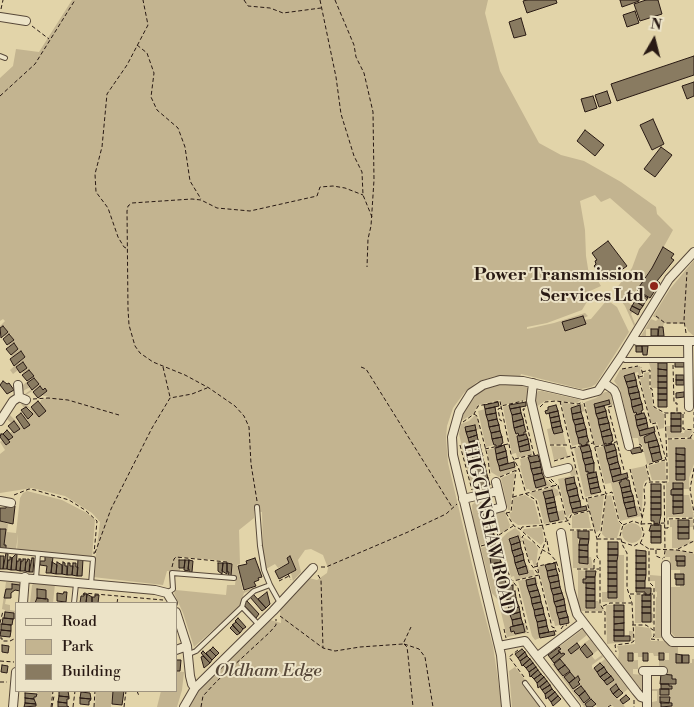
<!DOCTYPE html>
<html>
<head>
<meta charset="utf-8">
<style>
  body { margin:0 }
  #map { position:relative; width:694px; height:707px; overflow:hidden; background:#e2d4a9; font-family:"Libre Bodoni",serif }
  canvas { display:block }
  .legend { position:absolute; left:15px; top:602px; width:162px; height:90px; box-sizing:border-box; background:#ece3c7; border:1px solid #9e937f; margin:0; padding:6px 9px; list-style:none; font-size:15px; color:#291a14 }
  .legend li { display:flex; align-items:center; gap:10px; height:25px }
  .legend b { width:25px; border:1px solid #9e937f }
  .north { position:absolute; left:629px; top:15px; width:50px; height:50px; -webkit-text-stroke:4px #ece3c7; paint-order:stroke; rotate:8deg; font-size:14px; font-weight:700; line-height:20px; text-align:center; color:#291a14 }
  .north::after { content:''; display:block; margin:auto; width:18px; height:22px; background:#291a14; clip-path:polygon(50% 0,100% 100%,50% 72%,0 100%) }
</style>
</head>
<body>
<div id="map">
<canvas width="694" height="707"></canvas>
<ul class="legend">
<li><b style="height:6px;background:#ece3c7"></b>Road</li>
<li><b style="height:14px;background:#c3b490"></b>Park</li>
<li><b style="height:14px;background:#897b61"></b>Building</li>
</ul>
<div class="north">N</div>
</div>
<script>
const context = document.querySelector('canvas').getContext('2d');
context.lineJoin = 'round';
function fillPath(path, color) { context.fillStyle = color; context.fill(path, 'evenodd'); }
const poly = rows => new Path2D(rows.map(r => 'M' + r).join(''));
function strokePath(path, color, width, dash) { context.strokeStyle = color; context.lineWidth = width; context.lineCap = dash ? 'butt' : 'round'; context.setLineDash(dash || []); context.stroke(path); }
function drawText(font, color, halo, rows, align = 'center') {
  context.font = font + ' "Libre Bodoni",serif'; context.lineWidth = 4; context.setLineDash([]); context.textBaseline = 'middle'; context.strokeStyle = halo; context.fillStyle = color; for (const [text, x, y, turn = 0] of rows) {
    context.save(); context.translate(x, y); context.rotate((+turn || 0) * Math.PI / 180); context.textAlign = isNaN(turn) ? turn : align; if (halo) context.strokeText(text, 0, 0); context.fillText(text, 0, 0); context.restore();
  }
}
const green = poly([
  [72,0,488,0,485,13,500,71,539,143,561,155,584,161,621,182,656,207,657,214,673,230,652,268,628,302,632,306,630,310,633,312,631,314,635,324,634,326,625,306,616,294,616,289,632,268,639,249,651,234,610,198,601,202,595,195,580,201,585,230,586,256,590,281,598,281,601,286,590,291,588,300,582,310,547,323,527,327,527,329,554,323,585,313,588,316,584,318,582,316,563,322,565,331,585,324,584,320,591,319,607,300,617,307,629,332,596,384,591,387,581,389,521,374,520,377,495,376,477,382,464,393,453,408,447,426,446,439,448,463,479,594,493,646,502,707,188,707,197,692,270,620,281,623,280,610,309,578,317,580,327,573,328,568,323,555,311,549,305,550,298,560,301,572,293,581,291,573,296,570,290,556,287,558,289,563,278,568,275,564,266,569,263,551,262,512,254,511,254,518,239,530,240,564,237,565,243,591,256,587,256,588,244,593,240,606,194,647,183,613,174,593,176,590,226,595,227,585,235,585,236,577,231,576,232,564,227,563,227,561,180,557,180,571,167,571,163,585,93,577,100,522,92,513,65,496,32,488,0,493,0,454,5,450,0,442,2,440,7,445,13,437,10,433,12,431,14,433,20,428,14,421,11,423,7,419,10,415,24,429,28,421,23,415,24,414,28,418,33,414,29,408,24,408,20,402,27,405,31,409,40,403,41,400,49,397,41,395,47,391,45,388,43,390,40,386,26,395,25,394,39,384,34,378,27,383,30,387,23,391,22,386,33,376,29,370,24,374,22,372,27,368,23,362,16,367,18,370,13,374,10,370,25,357,21,351,13,357,11,355,18,349,14,343,10,346,8,344,14,340,10,334,6,337,4,335,8,332,3,326,0,328,0,326,5,321,3,319,0,321,0,78,13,66,16,49,39,52],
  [694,260,694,336,688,331,685,324,664,323,663,327,659,327,659,329,646,329,646,336,641,336,651,319,656,321,658,319,653,316,670,289],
  [649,363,658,363,658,388,651,388,651,369],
  [640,366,641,375,639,376,638,372,624,376,634,412,636,412,637,415,635,416,640,435,649,433,649,435,644,437,645,443,648,442,653,462,647,464,642,444,639,443,638,438,632,438,620,389,614,381,620,370],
  [649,372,649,389,651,389,653,407,664,414,664,428,659,429,657,422,651,423,640,378,644,377,644,373],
  [503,384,525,385,528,388,527,400,502,405,500,400,478,405,473,414,459,422,466,406,476,393,488,387],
  [538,391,542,391,581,400,577,403,551,400,545,401,536,407,535,397],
  [605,392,610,392,613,405,604,406,610,404,609,400,594,404,604,444,595,446,585,402,596,398],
  [561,402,577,405,583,404,585,411,581,412,580,405,571,408,579,444,572,446],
  [509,405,516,433,518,433,519,436,517,437,520,452,531,449,532,454,521,457,517,457,516,453,512,454,503,407],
  [485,409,494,445,486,447,478,411],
  [474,416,477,416,480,429,476,430,474,425,465,427,473,458,475,458,476,461,474,462,480,487,490,485,490,487,473,492,459,434,461,424,469,421],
  [665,426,671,426,671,432,684,433,685,430,693,431,689,437,668,438],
  [552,428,563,432,566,445,550,444,547,429],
  [692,439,694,440,694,464,689,478,689,489,683,489,682,483,673,483,674,514,683,513,683,495,689,495,694,517,668,517,666,521,666,483,669,482,668,440],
  [676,449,685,449,685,480,676,480],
  [551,446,565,447,568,457,554,460],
  [604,446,613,481,621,480,621,482,619,483,628,517,637,515,635,507,638,506,641,516,620,521,611,483,605,484,596,448],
  [580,447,586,471,588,471,588,473,587,474,591,494,599,494,585,497,574,448],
  [495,448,500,471,515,467,516,469,499,477,491,472,487,450],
  [528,457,536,487,544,478,550,483,551,486,530,491,529,489,526,489,520,466,521,465,520,459],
  [665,461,666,480,652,480,648,466],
  [645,466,649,479,645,481,643,485,642,514,631,469],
  [575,467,576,475,565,479,573,513,570,514,567,518,558,479,571,476,569,469],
  [515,472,510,510,508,510,501,478],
  [553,487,558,490,559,495,554,497,543,493,550,522,559,520,557,512,563,510,565,518,564,520,544,524,538,500,529,493],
  [27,491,62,500,87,513,95,520,92,557,17,551,18,534,16,550,6,549,6,545,4,545,6,529,0,529,0,521,8,524,7,532,16,533,20,498,23,493],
  [525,495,534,501,540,524,518,525,511,520,509,513,512,512,513,498],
  [604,495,600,530,597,532,594,529,587,499],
  [611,495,618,521,621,525,617,538,606,538,602,534,606,496],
  [487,499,490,511,487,505,478,508,486,543,480,545,473,519,472,505,476,501],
  [504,510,510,525,509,528,502,533,497,531,493,513],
  [588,512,591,528,572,528,572,516],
  [670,520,693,520,693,527,689,527,678,539,694,541,678,548,672,548,672,527,670,527],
  '622 533a10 10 0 1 1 20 0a10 10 0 1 1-20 0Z',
  [542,527,544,541,541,545,523,531,524,529],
  [515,528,520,532,522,542,520,542,518,536,509,539,518,575,528,573,526,566,528,566,529,570,533,570,535,575,515,580,514,576,511,577,501,539,507,533],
  [572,531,578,531,579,563,588,564,588,557,591,557,593,568,573,568],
  [523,537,535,544,538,549,536,565,534,566,532,560,529,561],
  [487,546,498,593,507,591,508,593,505,594,513,626,510,627,511,632,514,631,515,634,524,632,523,624,525,623,527,633,507,637,498,600,492,593,481,548],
  [666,550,678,550,694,554,694,637,675,637,671,632,671,587,680,587,680,585,684,585,684,574,680,574,680,570,670,570,670,557,665,557],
  [618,555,624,555,624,602,602,602,602,592,608,592,608,598,617,598],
  [545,565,560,625,555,626,554,621,552,621,538,567],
  [578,570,586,571,586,608,595,608,595,601,598,601,604,611,582,611,578,607],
  [650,575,662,576,664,638,654,638,655,636,656,597,657,597,657,592,655,591,655,581,650,581],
  [536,577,538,584,536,584,534,578,526,580,540,638,535,640,532,636,518,581],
  [6,582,20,583,20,585,12,584,12,589,5,598,11,598,6,599,5,604,10,605,10,610,16,611,16,619,14,619,14,613,5,612,5,610,2,609],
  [35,582,55,584,53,603,48,603,48,599,46,599,46,590,37,589,36,602,30,603,32,585],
  [635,595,642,595,642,621,651,622,651,613,653,613,653,623,635,623],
  [606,605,614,605,614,641,630,641,630,636,624,636,629,635,629,631,633,631,633,641,607,644],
  [635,626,649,628,651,630,652,636,650,639,651,641,663,641,671,647,678,647,678,654,676,654,676,663,692,663,692,659,694,659,694,707,669,707,672,706,672,703,669,703,669,698,661,702,661,707,652,707,652,702,657,701,657,691,652,691,652,689,660,689,660,695,669,695,669,689,672,689,669,684,676,684,676,679,672,679,672,675,664,674,659,668,659,660,669,660,669,653,659,653,659,656,654,656,653,653,643,653,643,657,638,657,638,653,628,653,628,661,638,660,638,669,633,669,633,674,643,675,644,689,641,689,622,666,618,659,619,652,617,646,635,644],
  [583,629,587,635,577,643,571,653,590,639,598,650,593,654,585,644,580,649,587,658,591,655,595,660,602,655,603,657,592,665,592,669,594,668,607,685,614,680,600,663,605,659,628,689,623,693,616,684,610,689,618,700,626,695,620,700,625,707,614,707,611,704,607,707,597,707,591,699,585,704,587,707,584,707,552,664,565,654,563,653,561,654,558,651,560,649,559,647],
  [515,667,526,681,523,684,541,707,512,707,509,671],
  [176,671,184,672,182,690,177,707,157,707,161,691,176,691],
  [35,691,52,691,50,707,33,707,36,706,34,699,36,697,37,692],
  [96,691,113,691,111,707,95,707]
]);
const building = poly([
  [527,0,556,0,557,3,527,13,523,1,527,0],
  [620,0,639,0,639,1,622,7,620,0],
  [646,0,658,0,662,14,640,21,634,4,646,0],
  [635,11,639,23,627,27,623,15,635,11],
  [521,18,526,35,514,38,509,22,521,18],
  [694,56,694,75,617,101,611,84,694,56],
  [694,82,694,96,687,99,682,86,694,82],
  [607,91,611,103,599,107,595,95,607,91],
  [593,96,597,108,585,112,581,99,593,96],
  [653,119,664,144,652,150,640,125,653,119],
  [585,130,604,145,595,156,577,141,585,130],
  [661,147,672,155,655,177,644,169,661,147],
  [608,241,627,266,606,281,594,266,596,264,595,261,597,260,592,253,608,241],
  [663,247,674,254,671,258,674,260,657,281,660,283,650,298,637,290,652,268,663,247],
  [640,293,648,298,645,302,637,297,640,293],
  [637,297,645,302,643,306,635,301,637,297],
  [635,301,643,306,640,310,632,306,635,301],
  [632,306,640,310,638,315,630,310,632,306],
  [583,316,586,324,565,331,562,322,583,316],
  [3,326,8,332,1,338,0,328,3,326],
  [659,327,663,327,664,336,658,336,659,327],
  [651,329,658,329,658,336,651,336,651,329],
  [9,334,14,340,7,345,3,339,9,334],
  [14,343,18,349,11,355,6,349,14,343],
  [636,346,642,346,642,352,636,352,636,346],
  [642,346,648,346,647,355,643,355,642,346],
  [21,351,25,357,14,366,10,359,21,351],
  [23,362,27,368,20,373,16,367,23,362],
  [675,362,684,362,684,367,675,367,675,362],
  [658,363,667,363,667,370,658,369,658,363],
  [658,369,667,370,667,376,658,376,658,369],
  [29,370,34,376,27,381,22,375,29,370],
  [634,373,636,380,626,382,624,376,634,373],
  [676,375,684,375,684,380,676,380,676,375],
  [658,376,667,376,667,382,658,382,658,376],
  [34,378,39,384,32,390,27,383,34,378],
  [636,380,637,386,628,388,626,382,636,380],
  [676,380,684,380,684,385,676,385,676,380],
  [3,381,7,384,9,383,14,390,7,394,0,385,3,381],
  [658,382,667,382,667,388,658,388,658,382],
  [40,386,43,390,45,388,47,391,38,398,33,392,40,386],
  [637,386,639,392,629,394,628,388,637,386],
  [658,388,667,388,667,394,658,394,658,388],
  [639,392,640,398,631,400,629,394,639,392],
  [684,392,684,397,676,398,676,393,684,392],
  [658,394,667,394,667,400,658,400,658,394],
  [640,398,642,404,632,407,631,400,640,398],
  [609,400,610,404,595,408,594,404,609,400],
  [658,400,667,400,667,407,658,407,658,400],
  [38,401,46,411,39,417,31,407,38,401],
  [498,402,499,406,485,409,484,405,498,402],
  [526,402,526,406,510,409,509,405,526,402],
  [642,404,643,410,641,411,642,413,637,415,636,412,634,413,632,407,642,404],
  [556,405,558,411,546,414,545,411,548,410,548,407,556,405],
  [580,405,581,412,572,414,571,408,580,405],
  [604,406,606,411,596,414,595,408,604,406],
  [26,407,33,414,28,419,21,410,26,407],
  [495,407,496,413,486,415,485,409,495,407],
  [520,407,521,413,512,415,510,409,520,407],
  [558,411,559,416,550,418,549,413,558,411],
  [606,411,607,417,598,419,596,414,606,411],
  [581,412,583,418,573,420,572,414,581,412],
  [21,413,30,425,24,429,16,417,21,413],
  [496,413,497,419,488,421,486,415,496,413],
  [521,413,523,419,513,422,512,415,521,413],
  [644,413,646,418,636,420,635,415,644,413],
  [671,413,681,413,681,419,671,419,671,413],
  [559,416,560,421,551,423,550,418,559,416],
  [607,417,609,423,599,425,598,419,607,417],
  [583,418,584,423,575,425,573,420,583,418],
  [646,418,647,423,637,426,636,420,646,418],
  [497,419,499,425,489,427,488,421,497,419],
  [523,419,524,425,514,428,513,422,523,419],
  [671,419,681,419,681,426,671,426,671,419],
  [14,421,20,429,14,433,8,426,14,421],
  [560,421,561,426,552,428,551,423,560,421],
  [584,423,586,429,576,432,575,425,584,423],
  [609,423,610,429,601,432,599,425,609,423],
  [647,423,648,428,639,431,637,426,647,423],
  [475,425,476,430,466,432,465,427,475,425],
  [499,425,500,431,491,433,489,427,499,425],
  [524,425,526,432,524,432,524,435,519,436,518,433,516,434,514,428,524,425],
  [561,426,563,432,554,434,552,428,561,426],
  [671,426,681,426,681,432,671,432,671,426],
  [654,427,655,432,640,436,639,431,654,427],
  [586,429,587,436,578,438,576,432,586,429],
  [610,429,612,435,602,437,601,432,610,429],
  [7,430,13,437,9,440,3,434,7,430],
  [476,430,477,435,468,438,466,432,476,430],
  [500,431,502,437,492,439,491,433,500,431],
  [654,432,657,440,645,443,644,437,654,432],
  [1,434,3,434,10,442,6,445,0,437,1,434],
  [526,434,528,439,518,442,517,436,526,434],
  [477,435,478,440,469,442,468,438,477,435],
  [612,435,613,441,611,442,612,444,606,446,606,443,604,444,602,437,612,435],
  [587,436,589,442,587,442,587,445,582,446,581,444,579,444,578,438,587,436],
  [502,437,503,443,501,444,502,446,496,448,496,445,494,445,492,439,502,437],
  [528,439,529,444,519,447,518,442,528,439],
  [478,440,480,445,470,447,469,442,478,440],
  [657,440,659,446,649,448,648,442,657,440],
  [529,444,530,450,520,452,519,447,529,444],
  [614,444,616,450,606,453,604,446,614,444],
  [480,445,481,450,471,452,470,447,480,445],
  [504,445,506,451,496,454,495,448,504,445],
  [589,445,591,451,582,453,580,447,589,445],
  [659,446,660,452,651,454,649,448,659,446],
  [640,447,642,452,632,454,630,449,640,447],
  [676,448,685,448,685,455,676,454,676,448],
  [481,450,483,456,480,457,481,460,476,461,475,458,473,459,471,452,481,450],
  [616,450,617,456,607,459,606,453,616,450],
  [506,451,507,457,497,460,496,454,506,451],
  [591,451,592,457,583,459,582,453,591,451],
  [660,452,662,459,653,462,651,454,660,452],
  [676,454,685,455,685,461,676,461,676,454],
  [538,455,540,461,530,463,528,457,538,455],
  [617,456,618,462,609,465,607,459,617,456],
  [507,457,508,463,499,466,497,460,507,457],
  [592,457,594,463,585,465,583,459,592,457],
  [483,459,485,465,475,467,473,461,483,459],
  [540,461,541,467,531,469,530,463,540,461],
  [676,461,685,461,685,467,676,467,676,461],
  [514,462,515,467,500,471,499,466,514,462],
  [618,462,620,468,610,470,609,465,618,462],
  [594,463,594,472,588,473,588,471,586,472,585,465,594,463],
  [485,465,486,471,477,474,475,467,485,465],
  [541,467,542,473,533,475,531,469,541,467],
  [676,467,685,467,685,474,676,474,676,467],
  [620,468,621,474,612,477,610,470,620,468],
  [486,471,488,478,478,480,477,474,486,471],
  [596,472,597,477,588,479,587,474,596,472],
  [542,473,544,478,534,481,533,475,542,473],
  [627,473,628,478,613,482,612,477,627,473],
  [676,474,685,474,685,480,676,480,676,474],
  [574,477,575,483,566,485,565,479,574,477],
  [597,477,598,482,589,484,588,479,597,477],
  [488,478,490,485,480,488,478,480,488,478],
  [544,478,546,485,536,488,534,481,544,478],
  [626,478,627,480,629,480,630,486,621,488,619,482,621,482,621,480,626,478],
  [598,482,599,487,590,489,589,484,598,482],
  [575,483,577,488,567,491,566,485,575,483],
  [673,483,683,483,683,489,673,489,673,483],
  [651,484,661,484,661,491,651,491,651,484],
  [630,486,631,491,622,493,621,488,630,486],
  [599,487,601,492,591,494,590,489,599,487],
  [577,488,578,495,569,497,567,491,577,488],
  [673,489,683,489,683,495,671,495,671,490,673,489],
  [552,490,554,497,545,499,543,492,552,490],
  [631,491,633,496,623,498,622,493,631,491],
  [651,491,661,491,661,497,651,497,651,491],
  [578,495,580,501,570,503,569,497,578,495],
  [673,495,683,495,683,501,673,501,673,495],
  [633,496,634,501,624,503,623,498,633,496],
  [554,497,555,502,546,504,545,499,554,497],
  [651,497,661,497,661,503,651,503,651,497],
  [580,501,581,507,572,509,570,503,580,501],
  [634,501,635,507,626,509,624,503,634,501],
  [673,501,683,501,683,507,673,507,673,501],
  [555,502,556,507,547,509,546,504,555,502],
  [651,503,661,503,661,509,651,509,651,503],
  [7,505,15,506,13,524,0,521,0,508,6,508,7,505],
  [487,505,488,511,479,513,478,507,487,505],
  [586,506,587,510,573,513,572,509,586,506],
  [556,507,557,512,548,514,547,509,556,507],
  [635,507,637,515,628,517,626,509,635,507],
  [673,507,683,507,683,513,673,514,673,507],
  [651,509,661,509,661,515,651,515,651,509],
  [488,511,490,516,481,519,479,513,488,511],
  [557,512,559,520,550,522,548,514,557,512],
  [651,515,661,515,659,525,654,525,654,521,651,521,651,515],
  [490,516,491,523,482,525,481,519,490,516],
  [678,520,689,520,689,527,678,527,678,520],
  [491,523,493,529,484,531,482,525,491,523],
  [651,525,661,525,661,531,649,531,651,525],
  [678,527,689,527,689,533,678,533,678,527],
  [0,529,6,529,4,545,6,545,6,549,0,548,0,529],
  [493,529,494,535,485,537,484,531,493,529],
  [578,531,589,531,589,539,578,538,578,531],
  [651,531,661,531,661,537,651,537,651,531],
  [678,533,689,533,689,539,678,539,678,533],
  [494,535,496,541,486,543,485,537,494,535],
  [518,536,520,542,511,545,509,539,518,536],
  [651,537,661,537,661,543,651,543,651,537],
  [580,539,589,539,588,545,579,545,580,539],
  [494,541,498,550,489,553,487,546,490,546,489,542,494,541],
  [520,542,521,548,512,551,511,545,520,542],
  [608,542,618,542,618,549,608,549,608,542],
  [579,545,588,545,588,551,579,550,579,545],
  [521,548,523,554,514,557,512,551,521,548],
  [608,549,618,549,618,555,608,555,608,549],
  [498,550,499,556,490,558,489,553,498,550],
  [579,550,588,551,588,557,579,557,579,550],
  [636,550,646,551,646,556,636,556,636,550],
  [6,553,8,554,7,569,3,569,6,553],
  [16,554,17,554,16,570,11,570,12,558,16,554],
  [523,554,524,560,515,563,514,557,523,554],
  [608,555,618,555,617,561,608,561,608,555],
  [0,556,4,556,3,569,0,569,0,556],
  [45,556,53,557,51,573,46,573,47,566,40,565,40,561,45,561,45,556],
  [290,556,296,570,279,579,275,571,289,563,287,558,290,556],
  [499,556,501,562,491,564,490,558,499,556],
  [636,556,646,556,646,563,636,563,636,556],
  [676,556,685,556,685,561,676,561,676,556],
  [10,557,12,558,11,570,7,569,8,560,10,560,10,557],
  [579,557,588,557,588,564,579,563,579,557],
  [32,558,34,558,33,572,29,572,32,558],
  [255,558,262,577,258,578,259,580,254,582,256,586,244,590,238,566,247,564,246,561,255,558],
  [19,559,21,559,20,571,16,570,17,561,19,561,19,559],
  [23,559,26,559,25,571,20,571,21,561,23,561,23,559],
  [28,559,30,560,29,572,25,571,26,562,27,562,28,559],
  [78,559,83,559,82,576,77,576,78,559],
  [179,560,185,560,184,568,179,568,179,560],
  [185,560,189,560,188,571,184,570,185,560],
  [189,560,193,561,192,572,189,572,189,569,188,569,189,560],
  [524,560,526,566,517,569,515,563,524,560],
  [608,561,617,561,617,567,608,567,608,561],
  [677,561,685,561,685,566,677,566,677,561],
  [52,562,57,565,56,574,51,573,52,562],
  [57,562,62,565,62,574,56,574,57,562],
  [63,562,65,563,65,566,67,566,67,575,62,574,63,562],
  [501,562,502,568,493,570,491,564,501,562],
  [68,563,70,563,70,566,73,566,72,575,67,575,68,563],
  [73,563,76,563,76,567,78,567,77,576,72,575,73,563],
  [218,563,223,563,222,574,218,571,218,563],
  [223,563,227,563,227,574,222,571,223,563],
  [227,563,232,564,231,576,228,576,229,572,227,572,227,563],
  [555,563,556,569,547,571,545,565,555,563],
  [636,563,646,563,646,569,636,569,636,563],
  [526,566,528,573,519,575,517,569,526,566],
  [608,567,617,567,617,573,608,573,608,567],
  [502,568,504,574,495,576,493,570,502,568],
  [556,569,558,575,548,577,547,571,556,569],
  [636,569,646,569,646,575,636,575,636,569],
  [586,571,596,571,595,577,586,577,586,571],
  [608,573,617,573,617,579,608,579,608,573],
  [504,574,505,580,496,582,495,576,504,574],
  [675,574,684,574,684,579,675,579,675,574],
  [558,575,559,581,550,583,548,577,558,575],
  [636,575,646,575,645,581,636,581,636,575],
  [586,577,595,577,595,583,583,583,583,579,586,579,586,577],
  [535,578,536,584,527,586,526,580,535,578],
  [608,579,617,579,617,586,608,586,608,579],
  [676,579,684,579,684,585,676,585,676,579],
  [505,580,507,586,497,588,496,582,505,580],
  [559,581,560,587,551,589,550,583,559,581],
  [636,581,645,581,645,588,636,588,636,581],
  [586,583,595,583,595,589,586,588,586,583],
  [12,584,20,585,20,591,15,590,11,593,11,598,4,598,6,589,12,589,12,584],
  [536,584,538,590,529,592,527,586,536,584],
  [513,585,513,592,508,593,507,591,498,593,497,588,513,585],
  [608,586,617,586,617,592,608,592,608,586],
  [560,587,562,593,553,595,551,589,560,587],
  [586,588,595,589,595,595,586,595,586,588],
  [636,588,651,588,651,592,650,595,645,595,645,592,636,592,636,588],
  [37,589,46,590,46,599,37,598,37,589],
  [538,590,540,596,531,598,529,592,538,590],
  [515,591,516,598,507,600,505,594,515,591],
  [64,592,67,592,66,602,57,601,57,593,63,594,64,592],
  [267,592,270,604,266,608,258,599,267,592],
  [608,592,617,592,617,598,608,598,608,592],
  [562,593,564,599,554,602,553,595,562,593],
  [84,594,87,594,86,603,80,603,81,596,84,596,84,594],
  [87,594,92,597,92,603,86,603,87,594],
  [253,594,266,608,262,611,250,597,253,594],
  [95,595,99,595,98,603,92,603,92,597,95,597,95,595],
  [586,595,595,595,595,601,586,601,586,595],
  [642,595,651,595,651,601,642,601,642,595],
  [540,596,541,602,532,604,531,598,540,596],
  [37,598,48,599,48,603,35,603,37,598],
  [516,598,517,602,508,605,507,600,516,598],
  [564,599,565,605,556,607,554,602,564,599],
  [247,601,259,614,256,618,243,604,247,601],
  [586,601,595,601,595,608,586,608,586,601],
  [642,601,651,601,651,607,642,607,642,601],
  [517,602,519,607,509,610,508,605,517,602],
  [541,602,543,608,534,610,532,604,541,602],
  [565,605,566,611,557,613,556,607,565,605],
  [614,605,624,605,624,611,614,611,614,605],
  [519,607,520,612,510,615,509,610,519,607],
  [642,607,651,607,651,613,642,613,642,607],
  [543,608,544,614,535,616,534,610,543,608],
  [566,611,568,617,559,619,557,613,566,611],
  [614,611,624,611,624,617,614,617,614,611],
  [5,612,14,613,14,619,4,618,5,612],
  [520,612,521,618,512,620,510,615,520,612],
  [642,613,651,613,651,622,642,622,642,613],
  [544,614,546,620,537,622,535,616,544,614],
  [568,617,569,623,560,625,559,619,568,617],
  [614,617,624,617,624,623,614,624,614,617],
  [3,618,13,619,12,625,2,624,3,618],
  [238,618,246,627,243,629,235,621,238,618],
  [521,618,523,624,513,626,512,620,521,618],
  [546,620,547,626,538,628,537,622,546,620],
  [236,622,243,629,240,633,232,625,236,622],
  [624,623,624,630,614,630,614,624,624,623],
  [1,624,11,625,11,631,1,630,1,624],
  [523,624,525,632,515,634,514,631,511,632,510,627,523,624],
  [233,625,240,633,237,635,230,628,233,625],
  [547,626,549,632,539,634,538,628,547,626],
  [1,630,11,631,10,637,0,636,1,630],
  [614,630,624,630,624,636,614,636,614,630],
  [554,631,555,635,540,638,539,634,554,631],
  [614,636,630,636,630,641,614,641,614,636],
  [577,643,580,647,571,654,568,650,577,643],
  [585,644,593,654,587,658,580,649,585,644],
  [2,645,9,646,8,653,2,652,2,645],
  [213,647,219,653,216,656,210,650,213,647],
  [559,647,561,649,558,651,560,652,551,659,548,655,559,647],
  [522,649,525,652,518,658,515,654,522,649],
  [210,650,216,656,212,660,206,653,210,650],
  [203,651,212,660,210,663,201,653,203,651],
  [525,652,527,656,520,661,518,658,525,652],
  [560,652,561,654,563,653,565,654,554,663,551,659,560,652],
  [628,653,633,653,633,661,628,661,628,653],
  [643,653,648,653,648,661,643,661,643,653],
  [659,653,664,653,664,660,659,660,659,653],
  [676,654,682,655,682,663,676,663,676,654],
  [682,655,689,655,689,663,682,663,682,655],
  [203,656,210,663,204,668,201,657,203,656],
  [527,656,530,659,522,666,520,661,527,656],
  [530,659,533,663,526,668,523,665,530,659],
  [560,659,565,665,558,670,554,664,560,659],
  [176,660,181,660,180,671,176,671,176,660],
  [533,663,536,667,529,672,526,668,533,663],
  [600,663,604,667,597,672,594,668,600,663],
  [2,665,8,666,7,673,1,672,2,665],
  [565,665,570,671,563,676,558,670,565,665],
  [536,667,538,670,530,677,529,672,536,667],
  [604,667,607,672,600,677,597,672,604,667],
  [538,670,541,674,534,679,531,676,538,670],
  [570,672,575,678,569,683,564,677,570,672],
  [607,672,611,676,604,681,600,677,607,672],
  [541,674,544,677,537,683,534,679,541,674],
  [661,674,672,675,672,679,676,679,676,684,660,684,661,674],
  [578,676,580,680,578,682,580,684,573,689,569,683,578,676],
  [611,676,614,680,607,685,604,681,611,676],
  [544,677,547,681,538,688,537,683,544,677],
  [547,681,550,685,542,690,540,687,547,681],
  [616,684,619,689,613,694,610,689,616,684],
  [661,684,669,684,669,686,672,686,672,689,661,689,661,684],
  [550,685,552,689,545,694,542,690,550,685],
  [581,686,585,691,579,696,574,691,581,686],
  [552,689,555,692,546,699,545,694,552,689],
  [619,689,623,693,617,698,613,694,619,689],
  [660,689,669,689,669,695,660,695,660,689],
  [59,691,68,691,69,697,59,696,59,691],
  [113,691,124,691,122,705,112,704,113,691],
  [585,691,590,698,584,703,579,696,585,691],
  [81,692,90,693,91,699,80,698,81,692],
  [555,692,558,696,551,702,548,698,555,692],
  [25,693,37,694,36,697,34,697,34,699,25,698,25,693],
  [626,695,630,699,623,704,620,700,626,695],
  [59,696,69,697,69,699,67,699,67,703,58,702,59,696],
  [558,696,561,699,553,706,551,702,558,696],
  [660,697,670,697,669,703,660,703,660,697],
  [25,698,34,699,36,704,25,703,25,698],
  [80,698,91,699,90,701,89,701,89,705,80,704,80,698],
  [591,699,596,704,592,707,587,707,585,704,591,699],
  [58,702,67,703,67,706,69,707,58,707,58,702],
  [661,702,672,703,672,706,661,707,661,702],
  [25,703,36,704,36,706,24,707,25,703]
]);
const path = poly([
  [244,0,248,6,270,8,283,13,321,8],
  [320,0,336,77,341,114,354,156,362,172,363,195,372,217],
  [335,0,354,45,356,57,364,73,373,112,374,180,371,226,368,239,367,267],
  [1,9,3,0],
  [32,26,49,39],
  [137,45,147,53,154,73,151,97,157,110,178,128,185,147,190,181,201,199],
  [0,96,35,64,75,0],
  [126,248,124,247,118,237,108,208,96,192,95,174,102,147,107,94,127,65,148,25,143,0],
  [641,293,648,298],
  [656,316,665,323,684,323],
  [686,333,684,320,687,272],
  [673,365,674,403,677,403,677,413],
  [163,367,170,397],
  [361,367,366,369,452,507],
  [622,369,638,366],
  [642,372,650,370,650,388,652,389,654,407,665,413,685,413],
  [638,375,651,424,656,423,666,460,667,460,667,482,664,482,665,551,664,558],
  [639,377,643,376,641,367],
  [33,399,48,398,68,400,119,415],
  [560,401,583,499,586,498,597,539,597,557,600,560,600,604,605,612,605,637],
  [584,403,606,494,612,492,619,521,623,525,620,536,623,546,627,553,627,588,632,603,634,641,631,643,615,645,616,652],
  [501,406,511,454,519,469,526,494,536,500,546,540,537,564,539,575,513,581],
  [612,406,608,407,624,470,626,470],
  [540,407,545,402,556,401,578,404,583,402],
  [501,408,498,409,500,420,502,421],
  [525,409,523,409,534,455],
  [474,414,477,416,488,458,490,476],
  [665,414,667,459],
  [683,414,683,429,694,430],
  [463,422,474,414,478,406,500,401,501,406,523,401],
  [694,428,694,412],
  [690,438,694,432],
  [668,439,694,438],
  [639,444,641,445,643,452],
  [460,445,472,490],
  [550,445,569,445],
  [595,447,616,442],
  [572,448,593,443],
  [485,449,508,444],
  [515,459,535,454],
  [554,461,574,455],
  [694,468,690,489,694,513],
  [630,469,642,517],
  [500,477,519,469],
  [551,479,557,485],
  [549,480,552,483,553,486,558,485,566,518,570,525],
  [650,481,646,465,665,460],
  [14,495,29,489,35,490,69,500,85,510,97,521,94,554],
  [513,497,553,486],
  [588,498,606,494,601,532,597,539,620,539],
  [257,501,251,464,249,427,244,416,235,406,209,388,185,375,153,362,140,353,135,346,129,325,128,309,127,211,128,206,132,203,192,199,201,200,217,208,250,211,317,196,320,187,333,186,345,188,363,195],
  [506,513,514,526,520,529,541,549,550,554,556,561,560,573],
  [506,513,511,512,516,470],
  [492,515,510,578,518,588,528,633],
  [694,519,694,531],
  [623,525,633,521,641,524,665,523],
  [665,528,668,528,668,519,694,518],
  [521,529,522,527,545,525,567,521,569,520,571,515,589,511],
  [570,530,593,530],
  [499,535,513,526],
  [524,535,522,537,529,562,539,575,552,627,555,628,556,632],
  [547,541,549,552],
  [622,542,634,546,641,542,644,534,641,524,645,503,644,488,646,483,650,482,664,482],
  [640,543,649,549,649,582,654,587,654,636,651,639,659,640],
  [481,546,499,541],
  [650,549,677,550,694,553],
  [678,549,694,541],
  [656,550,656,556,663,559],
  [95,553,111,509,152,428,170,398,192,394,207,388],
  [172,567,174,559,176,557,227,562],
  [321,567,326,567,408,532,446,514,457,504],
  [534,567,557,562],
  [577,569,599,569],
  [594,569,594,560,596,558],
  [288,574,291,580],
  [318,575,321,580,323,648],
  [279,581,289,576],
  [630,594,653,594],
  [83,595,84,593,163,600],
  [117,603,118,597],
  [603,606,610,603,631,603],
  [585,612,604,612],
  [280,616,323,648,335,651,360,647,403,644,411,627],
  [0,623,3,611],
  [632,625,646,625,653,630],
  [504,629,506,638],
  [561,629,563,626,567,625],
  [0,638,2,638,2,641,10,641,14,639],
  [404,644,419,649,425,657,433,707],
  [404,644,407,647,408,655,413,707],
  [518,650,509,657,524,677],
  [0,661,14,662],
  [0,682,7,682],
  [137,691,139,696],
  [634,700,634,707],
  [51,707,53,691],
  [52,707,54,696],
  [73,707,75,691],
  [94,707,95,691],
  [124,707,126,691],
  [201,707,203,696,217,681,270,632,276,625,276,619],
  [608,707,611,705,613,707]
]);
const lane = poly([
  [0,56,5,58],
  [621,357,625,360,688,360],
  [257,507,260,546,264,570,270,585,280,603],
  [0,550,93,559,91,584],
  [36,578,38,554],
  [167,593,173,589,172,573,234,578],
  [74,603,76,584],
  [242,607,259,625],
  [189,654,196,651,242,607,244,600,254,591,270,585],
  [525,683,543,707]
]);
const street = poly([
  [0,17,26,21],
  [633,338,637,341,694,341],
  [688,341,689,407],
  [533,383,531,401,548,473,568,468],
  [604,383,614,390,616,394,629,446],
  [18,385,19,397,26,400],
  [0,421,13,401,19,397],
  [463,499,498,491],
  [0,501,11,503],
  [495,509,502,507,496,482],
  [561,533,570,590,577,614,636,691,641,697,647,699],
  [666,565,666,635,668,638,672,642,694,642],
  [0,576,155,590,167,593,173,603],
  [23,603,25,577],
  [176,612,187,646,190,676,192,684,195,688],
  [499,646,525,641,576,707],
  [176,650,187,646],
  [538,656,583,622],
  [643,671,663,671],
  [647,671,647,707],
  [13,707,16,672],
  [184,707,195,688,273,611,313,568],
  [506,707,501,655,453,455,452,437,459,412,471,393,483,385,500,380,523,381,583,395,598,391,621,357,669,279,694,252]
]);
const markers = [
  [654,286,5,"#8f2418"]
];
const poiNames = [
  ["Power Transmission",644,276],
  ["Services Ltd",644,297]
];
const streetNames = [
  ["HIGGINSHAW ROAD",488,529,77]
];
const parkNames = [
  ["Oldham Edge",268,672]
];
fillPath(green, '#c3b490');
fillPath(building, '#897b61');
strokePath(building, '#291a14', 1);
strokePath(lane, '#574839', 6);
strokePath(street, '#574839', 10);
strokePath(path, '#291a14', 1, [4, 2.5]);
strokePath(lane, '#ece3c7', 4);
strokePath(street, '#ece3c7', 8);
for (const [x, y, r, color] of markers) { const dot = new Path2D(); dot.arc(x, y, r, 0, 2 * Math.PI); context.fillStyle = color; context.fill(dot); strokePath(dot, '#ece3c7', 2); }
drawText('bold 18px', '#291a14', '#ece3c7', poiNames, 'right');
drawText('18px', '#291a14', '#ece3c7', streetNames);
drawText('italic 18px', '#574839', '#ece3c7', parkNames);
</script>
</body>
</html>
